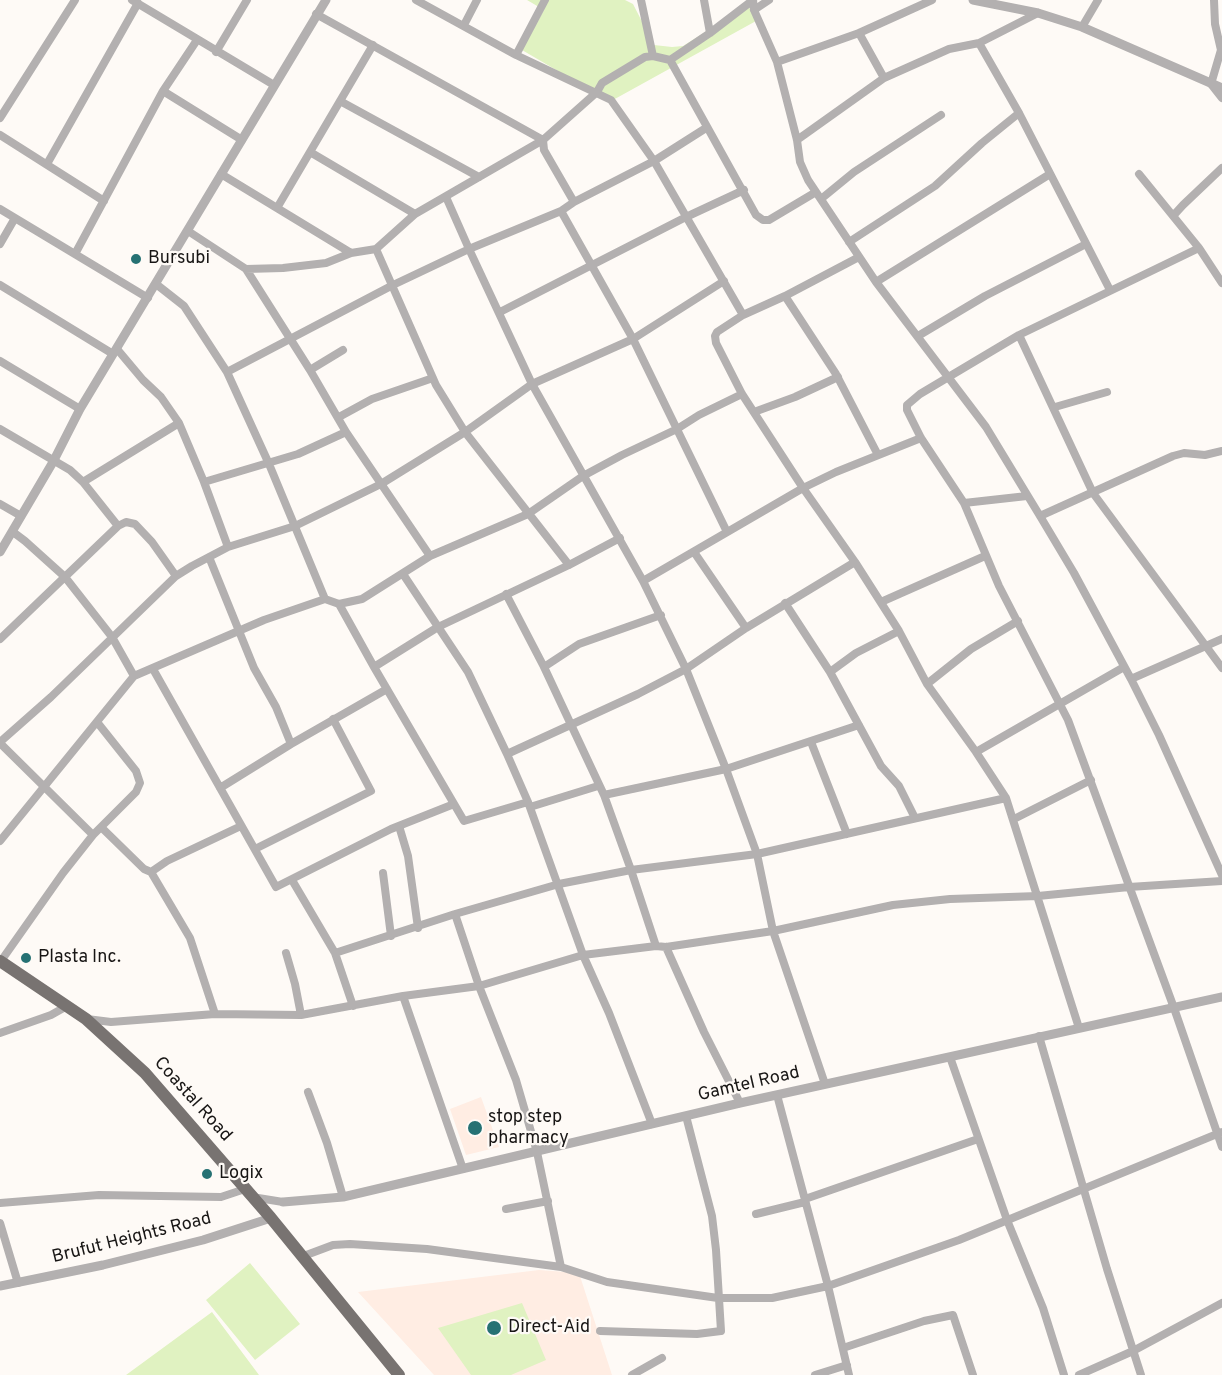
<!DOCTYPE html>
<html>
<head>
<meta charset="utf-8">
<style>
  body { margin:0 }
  canvas { display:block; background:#fefaf6 }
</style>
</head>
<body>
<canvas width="1222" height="1375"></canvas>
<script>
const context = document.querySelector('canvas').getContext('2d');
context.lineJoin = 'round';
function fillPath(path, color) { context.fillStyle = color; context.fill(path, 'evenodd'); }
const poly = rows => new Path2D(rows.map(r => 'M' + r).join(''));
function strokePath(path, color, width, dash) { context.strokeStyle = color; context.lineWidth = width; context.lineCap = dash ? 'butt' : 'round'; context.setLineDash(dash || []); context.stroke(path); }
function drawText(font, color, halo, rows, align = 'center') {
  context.font = font + ' Overpass,sans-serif'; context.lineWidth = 4.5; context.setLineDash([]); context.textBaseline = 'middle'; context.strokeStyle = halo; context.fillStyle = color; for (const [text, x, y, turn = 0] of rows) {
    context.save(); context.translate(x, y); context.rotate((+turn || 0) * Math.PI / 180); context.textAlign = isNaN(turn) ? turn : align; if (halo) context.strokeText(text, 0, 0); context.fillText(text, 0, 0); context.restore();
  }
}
const medical = poly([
  [481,1097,499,1147,466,1155,450,1109],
  [539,1270,579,1273,612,1375,434,1375,358,1292]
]);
const green = poly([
  [527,0,625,0,633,4,654,45,672,47,683,46,748,5,756,21,613,100,587,88,522,50,544,10],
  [250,1263,300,1324,255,1360,206,1300],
  [522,1303,546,1360,511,1375,471,1375,438,1328],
  [212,1312,259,1375,126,1375]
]);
const minor = poly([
  [132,0,274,85],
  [416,0,516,55,611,100,654,161,743,315],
  [641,0,653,56],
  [704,0,710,33],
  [753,0,754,10,777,62,797,140,800,162,808,180,876,282,986,427,1040,516,1074,573,1131,679,1159,735,1222,875],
  [1214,0,1215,24,1221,50,1211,84,1222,98],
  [754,10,769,0],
  [316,14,543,140,544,150,574,202],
  [464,25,477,0],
  [1082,27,1098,0],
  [979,43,1019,113,1110,290],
  [216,52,247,0],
  [516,55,545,0],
  [670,60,710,33,753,0],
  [777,62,859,33],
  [884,78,859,33,932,0],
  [163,91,242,140],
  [340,101,479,177],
  [0,118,75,0],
  [0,135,104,201],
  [797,140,884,78,949,49,979,43,1038,13],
  [310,152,415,214],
  [47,164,138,3],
  [221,174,351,253],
  [1139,174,1199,248,1222,283],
  [446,197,469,249,532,384,643,581,686,669,726,769,757,854,773,931,825,1084],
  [821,199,854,172,941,115],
  [277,208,373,45],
  [0,209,148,298],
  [561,211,633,339,727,532],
  [1173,216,1183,205,1222,168],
  [188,231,246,269,310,370,346,432,430,556],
  [849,242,935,186,982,143,1019,113],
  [0,244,15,218],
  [1199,248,1019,335,920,394,907,405,907,410,921,438,964,503,999,586,1068,720,1174,1008,1222,1147],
  [376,249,436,385,465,432,569,565],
  [75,254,163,91,197,40],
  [859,257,785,296,743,315,717,332,715,336,716,343,742,394,803,488,855,562,899,631,927,684,976,752,1006,798,1079,1028],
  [246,269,283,268,326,263,351,253,376,249,415,214,543,140,597,92,602,83,645,57,653,56,670,60,756,215,763,220,769,220,816,192],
  [876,282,1050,174],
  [156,284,184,306,227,372,269,464,325,599],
  [0,285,113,354],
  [785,296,836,374,878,455],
  [500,312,686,217,744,190],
  [1019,335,1093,493,1222,668],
  [918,336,985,296,1086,244],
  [117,349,143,380,161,397,179,423,204,482,228,547],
  [0,361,80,409],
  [310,370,343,350],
  [227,372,393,285,469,249,561,211,574,202,654,161,706,128],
  [1055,407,1107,392],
  [754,412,795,397,838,377],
  [339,417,372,399,433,378],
  [0,429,70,470,83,482,118,526,126,522,135,524,152,542,176,576],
  [83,482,179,423],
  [204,482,298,454,346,432],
  [964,503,1027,496],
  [0,504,21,516],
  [1040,516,1173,456,1184,453,1205,455,1222,451],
  [13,532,25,541,65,577,112,637,134,676],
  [694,552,746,628],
  [209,557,254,668,276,707,291,744],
  [403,574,468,672,507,754,528,802,583,955,609,1013,652,1124],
  [643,581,803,488,836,472,921,438],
  [506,594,544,667,604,795,631,870,656,946],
  [881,602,985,556],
  [785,603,830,672,881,766,899,786,915,818],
  [339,604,374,667,464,821,528,802],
  [0,639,118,526],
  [374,667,438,627,569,565,620,538],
  [544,667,579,644,661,615],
  [153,669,276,887,391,829,454,804],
  [830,672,856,653,899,631],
  [1131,679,1222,639],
  [927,684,971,649,1018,621],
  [0,742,51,697,176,576,192,566,228,547,295,526,381,484,465,432,532,384,633,339,724,281],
  [811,742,847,834],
  [0,743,93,835],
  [976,752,1124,667],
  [507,754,638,694,686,669,746,628,855,562],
  [220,788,291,744,387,689],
  [604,795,726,769,859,725],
  [530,807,598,786],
  [1014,819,1091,780],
  [399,826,408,856,418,928],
  [101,827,144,869,151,872,167,861,241,826],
  [0,841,134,676,264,620,325,599,339,604,362,599,430,556,528,514,583,476,622,455,677,429,699,415,742,394],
  [255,849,371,791,333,719],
  [151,872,190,938,215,1014],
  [383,873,391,936],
  [292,880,335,953,353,1006],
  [455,914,479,986,516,1080,537,1152,561,1267],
  [666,947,704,1032,740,1103],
  [286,953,295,984,301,1015],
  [335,953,455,914,559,884,631,870,757,854,1006,798],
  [1,961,63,873,93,835,136,792,140,783,136,771,97,722],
  [403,996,463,1169],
  [87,1019,111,1022,215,1014,301,1015,403,996,479,986,583,955,656,946,666,947,773,931,893,905,950,899,1038,896,1129,887,1222,881],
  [0,1033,51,1015,67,1006],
  [1039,1036,1107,1269,1141,1375],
  [950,1057,1007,1220,1043,1308,1064,1375],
  [308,1092,327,1143,343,1197],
  [777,1095,828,1286,849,1375],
  [252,1197,283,1202],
  [805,1199,978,1139],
  [0,1203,99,1195,221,1197,245,1189],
  [506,1209,548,1201],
  [756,1214,805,1202],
  [0,1223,18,1283],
  [301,1257,333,1245,350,1244,427,1249,561,1267,607,1282,718,1298,772,1298,828,1286,959,1240,1222,1132],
  [600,1331,697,1334,721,1331,716,1250,712,1216,686,1116],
  [843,1348,924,1321,953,1315,973,1375],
  [632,1375,662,1358],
  [815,1375,847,1365],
  [1079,1375,1133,1351,1222,1303]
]);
const tertiary = poly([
  [973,0,1038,13,1082,27,1222,88],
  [0,552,53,462,80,409,326,0],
  [283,1202,343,1197,740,1103,1222,997],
  [0,1286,103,1265,203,1240,271,1218]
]);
const primary = poly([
  [0,961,86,1019,145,1073,271,1218,399,1375]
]);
const markers = [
  [136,259,6,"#267173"],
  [26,958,6,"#267173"],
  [475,1128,8,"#267173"],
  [207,1174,6,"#267173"],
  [494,1328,8,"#267173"]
];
const poiNames = [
  ["Bursubi",148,259],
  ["Plasta Inc.",38,958],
  ["stop step",488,1118],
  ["pharmacy",488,1139],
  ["Logix",219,1174],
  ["Direct-Aid",508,1328]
];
const streetNames = [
  ["Gamtel Road",749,1085,-13],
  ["Coastal Road",192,1100,48],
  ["Brufut Heights Road",132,1239,-14]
];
fillPath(medical, '#ffede3');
fillPath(green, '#e0f2c1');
strokePath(minor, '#b3b0b0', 8);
strokePath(tertiary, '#b3b0b0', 9);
strokePath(primary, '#787371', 12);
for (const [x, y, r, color] of markers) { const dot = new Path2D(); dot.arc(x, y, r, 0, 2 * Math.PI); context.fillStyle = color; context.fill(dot); strokePath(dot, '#fefaf6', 2); }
drawText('18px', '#181615', '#fefaf6', poiNames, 'left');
drawText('18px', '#181615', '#fefaf6', streetNames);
</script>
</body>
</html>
